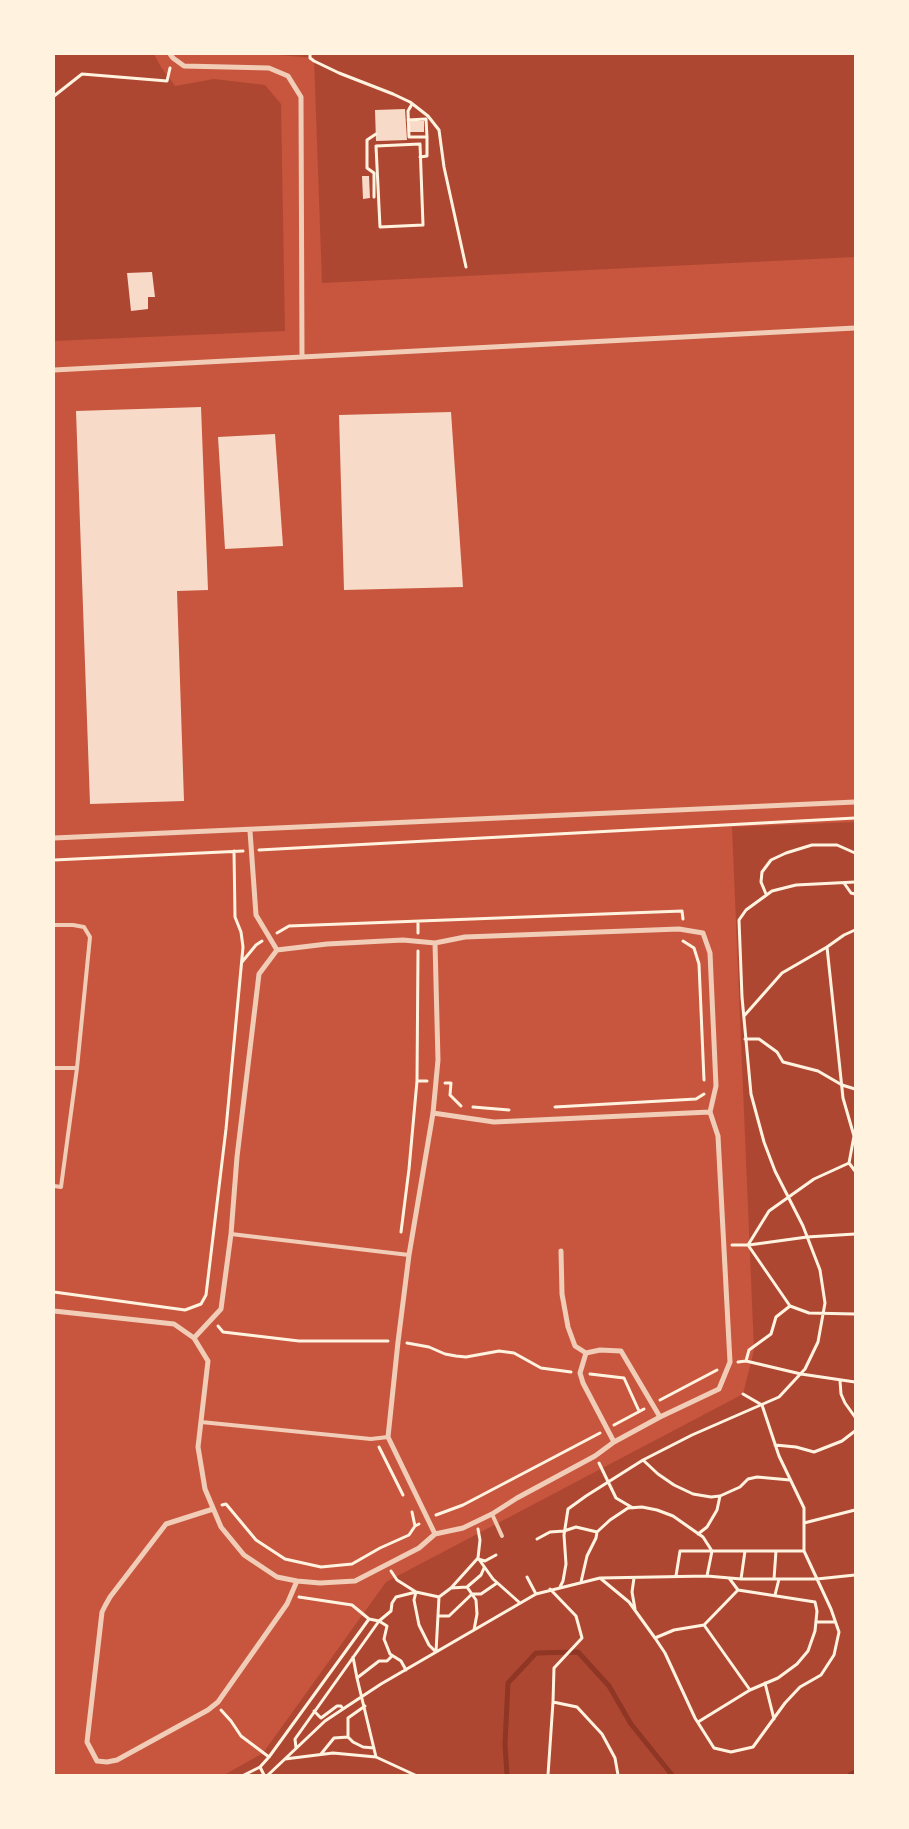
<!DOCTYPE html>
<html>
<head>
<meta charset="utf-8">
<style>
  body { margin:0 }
  #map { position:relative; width:909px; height:1829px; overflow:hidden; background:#c8553d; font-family:Montserrat,sans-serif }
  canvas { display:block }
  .frame { position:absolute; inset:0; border:55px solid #fff3e0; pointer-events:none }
</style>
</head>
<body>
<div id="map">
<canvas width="909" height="1829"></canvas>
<div class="frame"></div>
</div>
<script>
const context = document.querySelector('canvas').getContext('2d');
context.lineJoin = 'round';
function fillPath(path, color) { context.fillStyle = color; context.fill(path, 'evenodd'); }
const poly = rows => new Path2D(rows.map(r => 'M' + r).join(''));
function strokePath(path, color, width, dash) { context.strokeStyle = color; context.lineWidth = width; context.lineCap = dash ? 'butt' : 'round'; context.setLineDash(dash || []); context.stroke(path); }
const green = poly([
  [54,54,154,54,161,67,175,86,214,79,265,85,281,104,285,331,54,341],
  [267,54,855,54,855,257,322,283,314,58],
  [855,822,855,1775,224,1775,263,1753,386,1582,743,1394,754,1350,732,827]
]);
const stream = poly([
  [507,1775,505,1744,508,1683,536,1653,578,1652,609,1686,631,1724,672,1775],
  [850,1775,855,1772]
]);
const building = poly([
  [405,109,407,140,376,141,375,110],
  [410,121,424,121,424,132,410,132],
  [362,176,369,176,370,198,363,199],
  [152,272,155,297,148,297,148,309,131,311,127,273],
  [201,407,208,590,177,591,184,801,90,804,76,411],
  [451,412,463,587,344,590,339,415],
  [275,434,283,546,225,549,218,437]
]);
const path = poly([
  [310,54,310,58,314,61,339,73,393,94,410,102,428,116,439,130,444,167,466,267],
  [54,96,82,74,167,81,170,68],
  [412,104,408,111,409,137,427,137,427,156,420,157],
  [408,120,426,119,427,137],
  [420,144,423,225,380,227,376,146,420,144],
  [374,197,374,173,367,168,367,140,376,134],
  [259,850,855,818],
  [54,860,243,851],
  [844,883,851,893,855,894],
  [766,894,761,882,762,872,771,860,786,853,812,845,837,845,855,853],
  [418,922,418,933],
  [277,933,289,926,682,911,683,919],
  [683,941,694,948,699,964,704,1080],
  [418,951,417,1081,427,1081],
  [242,962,256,945,262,941],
  [744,1016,782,973,827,947],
  [745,1039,759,1039,777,1052,783,1062,818,1071,842,1085,855,1089],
  [445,1083,451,1083,450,1095,461,1106],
  [473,1107,509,1110],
  [555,1107,696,1099,704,1094],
  [849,1163,855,1171],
  [401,1232,409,1169,417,1081],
  [732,1245,748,1245,790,1306,776,1317,771,1334,749,1350,746,1361],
  [748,1245,769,1211,814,1179,849,1163,854,1136,843,1098,827,947,844,935,855,930],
  [749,1245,807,1237,855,1234],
  [54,1292,185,1310,201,1304,206,1295,226,1129,243,947,241,932,235,917,234,851],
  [790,1306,809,1313,855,1314],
  [218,1326,223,1332,299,1341,388,1341],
  [407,1343,429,1347,445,1354,456,1356,466,1357,499,1351,514,1353,541,1368,571,1372],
  [738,1362,746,1361,801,1374,855,1382],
  [590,1374,624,1378,639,1411],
  [840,1381,841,1394,845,1403,855,1417],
  [660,1400,717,1370],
  [614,1425,644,1409],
  [775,1445,796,1447,814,1452,842,1441,855,1431],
  [379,1447,403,1495],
  [643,1460,658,1474,674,1485,693,1494,711,1497,720,1496,740,1487,748,1479,757,1477,790,1480],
  [599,1463,616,1498,633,1508],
  [222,1505,226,1504,256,1540,285,1559,321,1567,352,1564,380,1548,409,1535,415,1526,419,1524],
  [412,1512,415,1526],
  [436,1515,463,1505,600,1433],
  [804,1523,855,1510],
  [698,1534,707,1527,717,1510,720,1496],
  [537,1539,550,1532,564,1531,576,1527,597,1532,610,1520,628,1508,642,1507,657,1510,673,1516,703,1537,712,1551,707,1576],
  [478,1558,493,1579,520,1603],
  [478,1559,485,1561,496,1555],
  [391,1571,397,1580,416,1592,439,1597],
  [676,1576,680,1551,804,1551],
  [527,1577,536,1594],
  [600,1578,629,1602,655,1638,665,1653,695,1718,714,1748,731,1752,753,1747,785,1703,800,1687,821,1675,834,1655,839,1632,831,1609,804,1551,804,1508,779,1456,762,1405,743,1394],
  [634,1578,632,1592,635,1609],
  [729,1578,738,1590],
  [741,1579,745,1551],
  [774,1579,776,1551],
  [581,1582,587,1556,596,1538,597,1532],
  [467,1587,476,1600,477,1614,474,1630],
  [560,1587,563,1581,566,1564,564,1535,568,1509,586,1496,643,1460,692,1435,779,1397,805,1369,818,1342,825,1303,820,1270,803,1226,775,1171,764,1142,751,1094,742,997,739,920,746,910,772,891,796,885,855,882],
  [451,1588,467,1587,481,1575,484,1568],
  [775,1595,779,1579],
  [439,1616,449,1616,472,1594,481,1594,497,1583],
  [369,1619,379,1621,391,1611,392,1603,396,1597,416,1592,414,1600,419,1625,429,1645,436,1652],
  [816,1622,835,1622],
  [704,1625,750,1690],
  [655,1638,674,1630,704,1625,738,1590,815,1602,817,1611,815,1631,808,1651,797,1664,778,1678,750,1690,698,1722],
  [436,1652,439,1597,451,1588,478,1558,480,1540,478,1529],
  [353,1657,357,1678,379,1661,387,1661,392,1656],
  [357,1678,376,1757,415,1775],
  [765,1683,774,1719],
  [553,1702,577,1707,602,1734,615,1758,618,1775],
  [365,1706,348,1718,348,1737,353,1742,363,1747,374,1748],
  [221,1710,231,1721,241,1736,269,1757,260,1767,264,1775],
  [314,1711,321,1718,337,1706,341,1706,343,1709],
  [296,1748,295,1739,379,1621,387,1626,384,1639,390,1654,401,1661,406,1670],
  [321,1754,334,1738,348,1737],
  [269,1757,369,1619,352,1605,299,1597],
  [285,1759,333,1753,376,1757],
  [244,1775,260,1767],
  [268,1775,325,1721,343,1709,381,1684,536,1594,600,1578,707,1576,741,1579,817,1579,855,1575],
  [548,1775,553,1702,554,1668,582,1638,576,1616,550,1589]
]);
const service = poly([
  [54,925,73,925,84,927,90,937,77,1068,54,1068],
  [54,1186,61,1187,77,1068],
  [231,1234,409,1255],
  [201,1422,371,1439,388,1437],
  [492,1514,502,1536]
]);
const minor = poly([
  [170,54,173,58,184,66,269,68,288,76,301,97,302,357],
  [54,370,855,328],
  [250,831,256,915,277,950],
  [54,838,855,802],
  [433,1113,494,1122,710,1112],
  [561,1251,562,1294,568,1327,575,1346,586,1353],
  [54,1311,174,1324,194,1338,208,1361,198,1447,205,1489,221,1527,244,1555,277,1577,297,1581,320,1583,355,1581,419,1548,435,1534,463,1528,492,1514,517,1498,595,1456,614,1442,660,1417,719,1389,730,1362,718,1136,710,1112,716,1086,710,953,703,933,679,929,465,937,435,943,403,940,327,944,277,950,259,974,237,1157,231,1234,221,1309,194,1338],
  [614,1442,583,1383,580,1373,586,1353,600,1350,621,1351,660,1417],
  [213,1509,166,1524,110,1597,105,1606,102,1612,87,1742,97,1761,107,1762,117,1760,208,1710,218,1702,287,1604,297,1581],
  [435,1534,388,1437,398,1342,409,1255,433,1113,438,1060,435,943]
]);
fillPath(green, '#ae4732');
strokePath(stream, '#8f3625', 5);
fillPath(building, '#f7dbc8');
strokePath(path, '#fff3e0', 3);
strokePath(service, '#f1ccb7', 4);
strokePath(minor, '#f1ccb7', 5);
</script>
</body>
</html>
